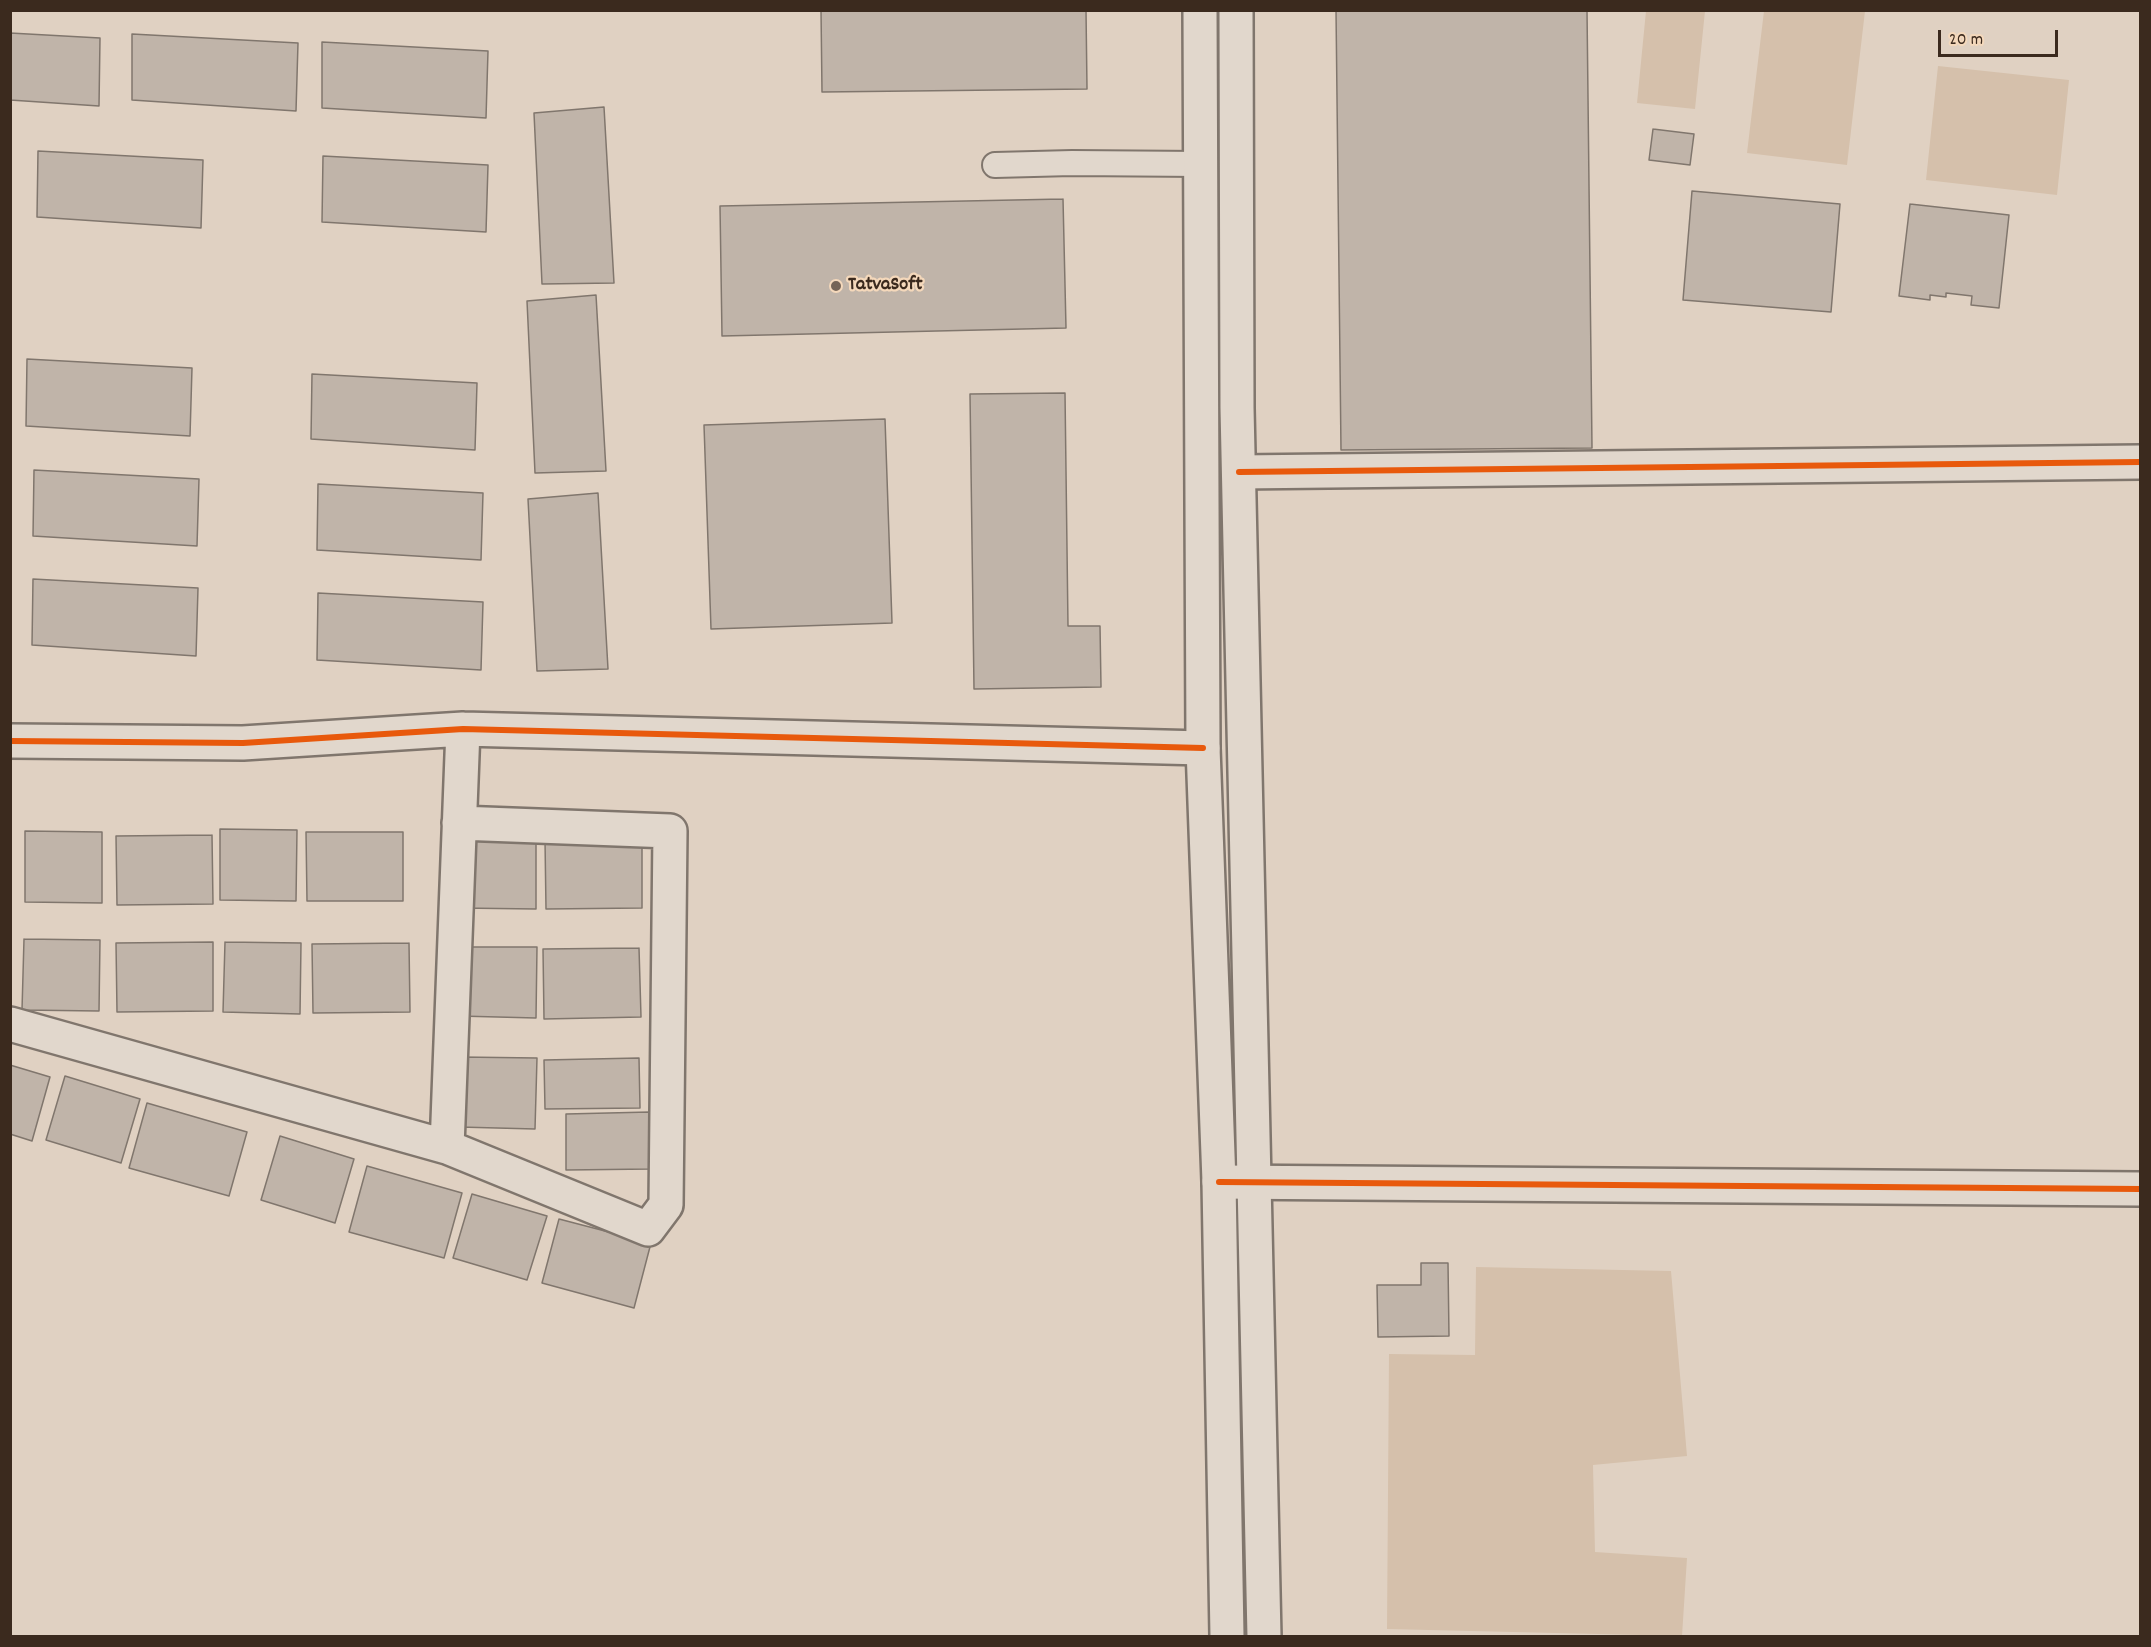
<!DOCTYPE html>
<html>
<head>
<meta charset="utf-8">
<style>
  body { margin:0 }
  #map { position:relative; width:2151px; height:1647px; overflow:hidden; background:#e0d1c2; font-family:Dekko,sans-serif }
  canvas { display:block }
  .frame { position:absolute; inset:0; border:12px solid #3b2a1e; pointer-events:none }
  .scale { position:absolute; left:1938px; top:30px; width:120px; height:27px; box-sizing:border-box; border:3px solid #3b2a1e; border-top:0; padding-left:8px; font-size:18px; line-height:21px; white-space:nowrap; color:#3b2a1e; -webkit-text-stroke:4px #f4d8bb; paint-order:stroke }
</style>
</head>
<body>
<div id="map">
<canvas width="2151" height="1647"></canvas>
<div class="frame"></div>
<div class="scale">20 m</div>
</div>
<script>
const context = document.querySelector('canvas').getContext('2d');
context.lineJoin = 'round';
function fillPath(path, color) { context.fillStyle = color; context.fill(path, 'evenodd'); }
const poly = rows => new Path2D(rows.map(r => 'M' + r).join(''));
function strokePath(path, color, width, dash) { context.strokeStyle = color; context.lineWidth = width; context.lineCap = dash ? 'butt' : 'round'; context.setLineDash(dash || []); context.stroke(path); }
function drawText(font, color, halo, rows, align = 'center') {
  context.font = font + ' Dekko,sans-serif'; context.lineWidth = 4.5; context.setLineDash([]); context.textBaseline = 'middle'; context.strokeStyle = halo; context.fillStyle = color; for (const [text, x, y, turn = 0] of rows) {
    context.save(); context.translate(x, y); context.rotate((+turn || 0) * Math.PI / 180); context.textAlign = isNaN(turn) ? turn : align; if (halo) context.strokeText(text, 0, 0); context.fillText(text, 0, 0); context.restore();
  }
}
const green = poly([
  [1646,11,1705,11,1695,109,1637,103],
  [1764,11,1865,11,1847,165,1747,153],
  [1938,66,2069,80,2057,195,1926,180],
  [1476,1267,1671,1271,1687,1456,1593,1465,1595,1552,1687,1558,1682,1636,1387,1629,1389,1354,1475,1355]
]);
const building = poly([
  [821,10,1086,10,1087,89,822,92,821,10],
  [1336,10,1587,10,1592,448,1341,450,1336,10],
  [10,33,100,38,99,106,10,100,10,33],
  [132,34,298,43,296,111,132,100,132,34],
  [322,42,488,51,486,118,322,108,322,42],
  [604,107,614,283,542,284,534,113,604,107],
  [1653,129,1694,134,1690,165,1649,160,1653,129],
  [38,151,203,160,201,228,37,217,38,151],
  [323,156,488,165,486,232,322,222,323,156],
  [1692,191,1840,204,1831,312,1683,300,1692,191],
  [1063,199,1066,328,722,336,720,206,1063,199],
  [1910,204,2009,215,1999,308,1971,305,1972,296,1946,293,1946,297,1930,295,1930,300,1899,296,1910,204],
  [596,295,606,471,535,473,527,301,596,295],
  [27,359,192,368,190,436,26,426,27,359],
  [312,374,477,383,475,450,311,439,312,374],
  [1065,393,1068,626,1100,626,1101,687,974,689,970,394,1065,393],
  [885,419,892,623,711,629,704,425,885,419],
  [34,470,199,479,197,546,33,536,34,470],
  [318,484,483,493,481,560,317,550,318,484],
  [598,493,608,669,537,671,528,499,598,493],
  [33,579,198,588,196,656,32,645,33,579],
  [318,593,483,602,481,670,317,660,318,593],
  [220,829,297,830,296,901,220,900,220,829],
  [25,831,102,832,102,903,25,902,25,831],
  [306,832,403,832,403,901,307,901,306,832],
  [212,835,213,904,117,905,116,836,212,835],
  [460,837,536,838,536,909,459,908,460,837],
  [642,839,642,908,546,909,545,840,642,839],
  [24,939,100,940,99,1011,22,1010,24,939],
  [213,942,213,1011,117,1012,116,943,213,942],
  [225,942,301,943,300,1014,223,1012,225,942],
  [409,943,410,1012,313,1013,312,944,409,943],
  [461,947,537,947,536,1018,459,1016,461,947],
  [639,948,641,1017,544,1019,543,949,639,948],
  [460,1057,537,1058,535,1129,459,1127,460,1057],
  [639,1058,640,1108,545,1109,544,1060,639,1058],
  [10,1065,50,1077,32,1141,10,1134,10,1065],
  [65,1076,140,1099,121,1163,46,1140,65,1076],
  [147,1103,247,1132,229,1196,129,1168,147,1103],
  [650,1112,651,1169,566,1170,566,1114,650,1112],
  [280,1136,354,1159,335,1223,261,1200,280,1136],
  [367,1166,462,1193,444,1258,349,1232,367,1166],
  [472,1194,547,1216,527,1280,453,1258,472,1194],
  [559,1219,651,1243,634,1308,542,1283,559,1219],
  [1421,1263,1448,1263,1449,1336,1378,1337,1377,1285,1421,1285,1421,1263]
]);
const service = poly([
  [995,165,1072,163,1201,164]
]);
const minor = poly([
  [1239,472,2140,462],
  [10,741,243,743,463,729,1203,748],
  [10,1024,447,1147,463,729],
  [447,1147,648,1229,666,1205,670,831,459,823]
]);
const tertiary = poly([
  [1219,1182,2140,1189]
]);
const secondary = poly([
  [1200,10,1203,748,1219,1182,1227,1636],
  [1236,10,1237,408,1264,1636]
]);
const cycleway = poly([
  [1239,472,2140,462],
  [10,741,243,743,463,729,1203,748],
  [1219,1182,2140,1189]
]);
const markers = [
  [836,286,6,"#756457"]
];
const poiNames = [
  ["TatvaSoft",848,286]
];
fillPath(green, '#d5c0ab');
fillPath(building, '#c0b4a9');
strokePath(building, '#80766d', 1.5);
strokePath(service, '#80766d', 28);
strokePath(minor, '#80766d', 38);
strokePath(tertiary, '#80766d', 38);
strokePath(secondary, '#80766d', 38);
strokePath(service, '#e1d7cc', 24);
strokePath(minor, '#e1d7cc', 33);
strokePath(tertiary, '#e1d7cc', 33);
strokePath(secondary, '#e1d7cc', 33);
strokePath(cycleway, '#e8590c', 6);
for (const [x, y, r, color] of markers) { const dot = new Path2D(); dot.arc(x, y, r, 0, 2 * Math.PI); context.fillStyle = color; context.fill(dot); strokePath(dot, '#f4d8bb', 2); }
drawText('bold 20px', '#3b2a1e', '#f4d8bb', poiNames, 'left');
</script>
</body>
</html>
